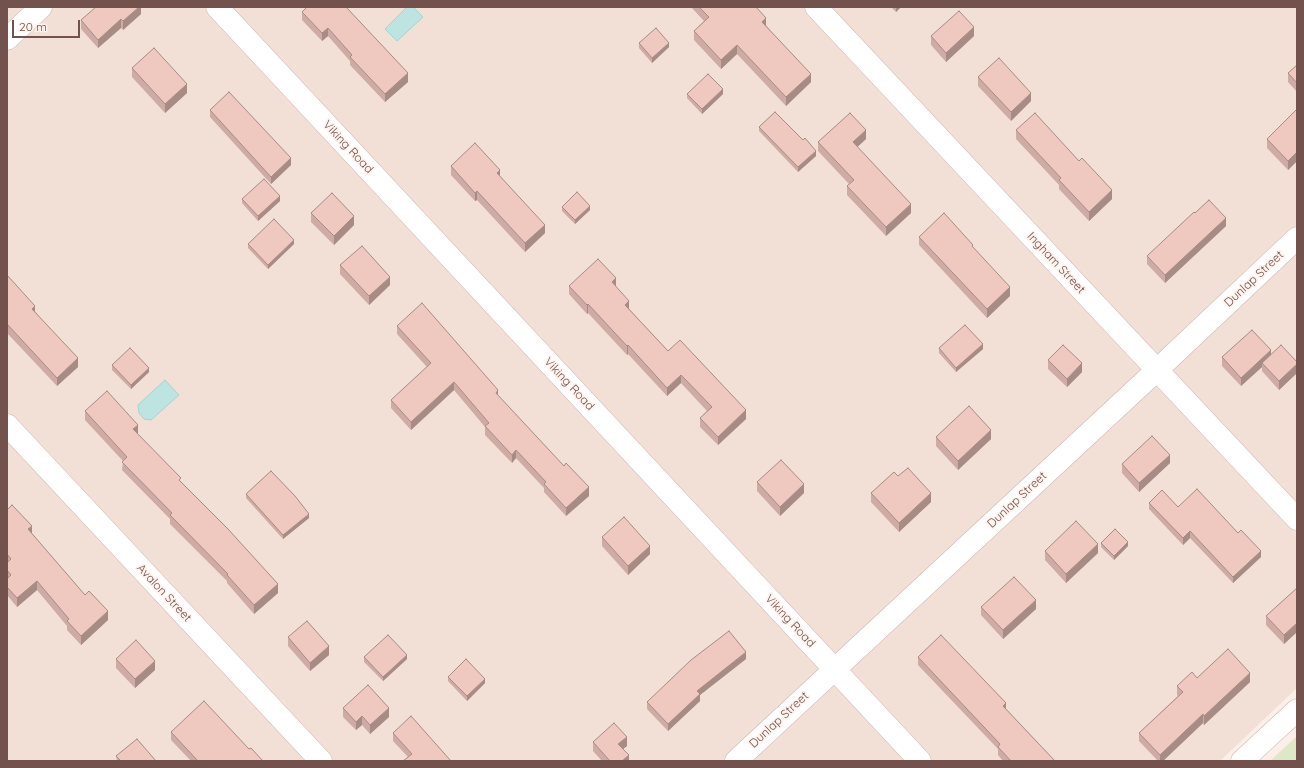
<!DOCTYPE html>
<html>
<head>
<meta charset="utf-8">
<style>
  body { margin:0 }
  #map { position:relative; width:1304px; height:768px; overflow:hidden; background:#fbefe7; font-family:Quicksand,sans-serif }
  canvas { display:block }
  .frame { position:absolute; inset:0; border:8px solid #73514d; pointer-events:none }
  .scale { position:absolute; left:12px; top:20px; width:68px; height:18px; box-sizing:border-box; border:2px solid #73514d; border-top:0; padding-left:5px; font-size:12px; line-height:14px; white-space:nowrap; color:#73514d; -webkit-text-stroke:3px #fef3ed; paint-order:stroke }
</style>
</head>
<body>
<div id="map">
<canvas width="1304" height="768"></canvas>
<div class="frame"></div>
<div class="scale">20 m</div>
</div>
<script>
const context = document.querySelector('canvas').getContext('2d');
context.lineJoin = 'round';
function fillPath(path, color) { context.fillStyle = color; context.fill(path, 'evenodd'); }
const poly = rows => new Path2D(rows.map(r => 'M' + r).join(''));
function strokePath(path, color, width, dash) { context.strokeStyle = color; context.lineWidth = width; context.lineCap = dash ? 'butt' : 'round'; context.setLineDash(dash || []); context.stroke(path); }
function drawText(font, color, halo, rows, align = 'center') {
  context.font = font + ' Quicksand,sans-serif'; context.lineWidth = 3.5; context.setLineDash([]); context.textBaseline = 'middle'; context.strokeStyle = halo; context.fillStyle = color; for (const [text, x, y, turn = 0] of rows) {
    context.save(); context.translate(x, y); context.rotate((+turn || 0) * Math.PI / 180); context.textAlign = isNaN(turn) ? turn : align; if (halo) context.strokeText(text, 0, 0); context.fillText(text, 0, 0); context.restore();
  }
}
const residential = poly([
  [7,7,1297,7,1297,688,1220,761,7,761]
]);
const green = poly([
  [1297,736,1297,761,1270,761]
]);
const water = poly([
  [407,7,413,7,423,17,397,41,385,29,407,7],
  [165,380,179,395,151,420,144,419,139,413,138,405,165,380]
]);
const minor = poly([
  [217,7,920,761],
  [816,7,1297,519],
  [7,39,41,7],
  [7,425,321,761],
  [736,761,1157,370,1297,238],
  [1242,761,1297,710]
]);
const wall = poly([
  [141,7,141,14,123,30,121,28,98,48,81,29,81,20],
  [305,7,346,7,408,82,385,102,350,65,350,61,328,36,322,41,302,20,302,12,306,8],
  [691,7,756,7,766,25,811,82,786,106,737,54,721,69,694,40,694,31,704,21],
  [891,7,901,7,896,12],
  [931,36,974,36,946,62,931,45],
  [639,43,669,47,652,63,639,48],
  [1297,65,1297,92,1288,82,1288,73],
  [132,68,187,93,165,113,132,77],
  [978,77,1031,101,1011,121,978,86],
  [687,94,723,94,702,114,687,98],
  [1297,109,1297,161,1288,170,1267,148,1267,139],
  [210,110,291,165,271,184,210,117],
  [759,127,816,156,798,172,759,131],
  [1016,130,1112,199,1089,221,1059,189,1059,185,1016,139],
  [866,139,857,147,911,213,886,236,847,195,847,186,849,184,818,151,818,142],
  [451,166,500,177,545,233,525,252,477,200,475,201,451,175],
  [242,199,280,201,258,221,242,203],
  [562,207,590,210,575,224,562,211],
  [311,213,354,225,334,245,311,222],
  [1195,213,1226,226,1165,283,1147,264,1147,256],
  [919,237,973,248,1010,296,987,318,919,245],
  [248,244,294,244,268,269,248,248],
  [340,265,390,285,369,305,340,274],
  [7,275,78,367,57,386,7,333],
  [569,286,616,287,629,309,668,351,746,419,718,445,700,427,700,418,707,411,681,383,667,396,628,354,627,355,588,313,587,314,569,294],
  [397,326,498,396,589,496,566,516,544,492,544,488,516,458,512,463,485,435,485,427,454,390,411,430,391,408,391,400,427,367,397,334],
  [939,348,983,349,956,372,939,353],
  [1271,354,1297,362,1297,373,1279,390,1262,371,1262,367,1241,386,1222,366,1222,357],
  [1048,360,1082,372,1067,387,1048,369],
  [112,365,149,372,131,389,112,370],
  [85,411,138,434,278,593,254,614,227,583,227,581,170,524,170,519,122,470,123,461,85,420],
  [936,437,991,439,958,470,936,446],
  [1170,463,1139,492,1122,473,1122,464],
  [898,476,931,502,899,532,871,502,871,493],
  [757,482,804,493,780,516,757,491],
  [246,494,309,518,283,539,246,498],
  [1149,503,1178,507,1261,557,1233,583,1190,538,1183,545,1149,509],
  [7,510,32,534,85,595,108,620,81,645,67,630,67,626,37,590,17,607,7,595],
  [602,537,650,554,628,575,602,546],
  [1101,543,1128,546,1114,560,1101,547],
  [1045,551,1098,553,1066,583,1045,560],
  [1297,588,1297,632,1284,644,1266,625,1266,616],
  [981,607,1036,609,1003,639,981,615],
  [288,637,329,655,310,671,288,646],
  [364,657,407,659,383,681,364,662],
  [918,657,1006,709,1055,761,1003,761,998,755,998,749,918,665],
  [116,659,155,670,135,688,116,668],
  [746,659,700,695,700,701,668,731,647,709,647,702],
  [448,677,485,683,467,701,448,681],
  [1197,678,1250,682,1204,725,1203,723,1163,761,1158,761,1139,741,1139,733,1178,696,1177,695,1177,686],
  [343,708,389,717,370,734,362,725,356,730,343,717],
  [171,732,249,749,263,761,191,761,171,740],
  [393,733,451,761,408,757,393,741],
  [593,742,627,746,623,749,629,761,602,761,593,751],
  [116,756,156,761,117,761]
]);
const shadedWall = poly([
  [139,7,141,7,141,14,123,30,123,21],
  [896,7,901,7,896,12],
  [766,18,766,27,762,22],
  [121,19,121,28,98,48,98,40],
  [974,27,974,36,946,62,946,53],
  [328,28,328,36,322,41,322,33],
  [669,43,669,47,652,63,652,58],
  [737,45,737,54,721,69,721,60],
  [408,73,408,82,385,102,385,94],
  [811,74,811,82,786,106,786,97],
  [187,84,187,93,165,113,165,104],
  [723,89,723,94,702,114,702,109],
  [1031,93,1031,101,1011,121,1011,112],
  [866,130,866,139,853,151,853,142],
  [816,151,816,156,798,172,798,167],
  [1297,152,1297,161,1288,170,1288,161],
  [291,158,291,165,271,184,271,177],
  [500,170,500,179,497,173],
  [1112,190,1112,199,1089,221,1089,212],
  [477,191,477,200,475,201,475,193],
  [280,196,280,201,258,221,258,216],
  [911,204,911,213,886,236,886,227],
  [590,206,590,210,575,224,575,220],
  [354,216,354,225,334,245,334,236],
  [1226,218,1226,226,1165,283,1165,275],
  [545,225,545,233,525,252,525,243],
  [294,240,294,244,268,269,268,265],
  [390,277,390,285,369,305,369,296],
  [616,278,616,287,612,282],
  [1010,287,1010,296,987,318,987,309],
  [629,301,629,310,625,305],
  [588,304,588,313,587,314,587,305],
  [35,306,35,314,32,309],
  [983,344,983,349,956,372,956,368],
  [628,345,628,354,627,355,627,346],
  [1271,350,1271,359,1262,363,1262,367,1241,386,1241,378],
  [78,358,78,367,57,386,57,378],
  [1082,363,1082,372,1067,387,1067,379],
  [1297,364,1297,373,1279,390,1279,381],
  [149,368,149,372,131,389,131,385],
  [681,375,681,383,667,396,667,388],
  [454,382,454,390,411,430,411,422],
  [498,390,498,399,496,393],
  [746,410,746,419,718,445,718,437],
  [138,425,138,434,133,438,133,429],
  [991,430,991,439,958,470,958,461],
  [516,450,516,458,512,463,512,455],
  [1170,455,1170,463,1139,492,1139,483],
  [804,484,804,493,780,516,780,507],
  [589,487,589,496,566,516,566,508],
  [931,493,931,502,899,532,899,523],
  [309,514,309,518,283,539,283,535],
  [32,526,32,535,28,529],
  [1190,531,1190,538,1183,545,1183,538],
  [1128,542,1128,546,1114,560,1114,556],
  [1098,544,1098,553,1066,583,1066,574],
  [650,546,650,554,628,575,628,566],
  [1261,551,1261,557,1233,583,1233,577],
  [37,581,37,590,17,607,17,598],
  [278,584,278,593,254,614,254,605],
  [1036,600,1036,609,1003,639,1003,630],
  [108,611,108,620,81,645,81,636],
  [1297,623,1297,632,1284,644,1284,635],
  [329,646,329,655,310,671,310,663],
  [746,652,746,659,700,695,700,701,668,731,668,724,697,691],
  [407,655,407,659,383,681,383,677],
  [155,661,155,670,135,688,135,679],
  [1250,673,1250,682,1204,725,1204,716],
  [485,679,485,683,467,701,467,696],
  [1006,703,1006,711,1003,706],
  [389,708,389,717,370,734,370,725],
  [1203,714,1203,723,1163,761,1160,761,1160,755],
  [362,716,362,725,356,730,356,722],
  [627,737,627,746,618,753,618,744],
  [629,755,629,761,622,761]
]);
const building = poly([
  [96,7,139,7,123,21,121,19,98,40,81,20,96,7],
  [307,7,346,7,408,73,385,94,350,57,352,55,328,28,322,33,302,12,307,7],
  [699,7,756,7,766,18,762,22,811,74,786,97,737,45,721,60,694,31,709,17,699,7],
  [959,11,974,27,946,53,931,36,959,11],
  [656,28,669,43,652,58,639,43,656,28],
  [154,48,187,84,165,104,132,68,154,48],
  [999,58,1031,93,1011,112,978,77,999,58],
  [1297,65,1297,83,1288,73,1297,65],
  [708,74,723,89,702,109,687,94,708,74],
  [229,92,291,158,271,177,210,110,229,92],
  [1297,109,1297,152,1288,161,1267,139,1297,109],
  [775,112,803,140,805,138,816,151,798,167,759,127,775,112],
  [850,113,866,130,853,142,911,204,886,227,847,186,854,180,818,142,850,113],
  [1035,113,1079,161,1082,158,1112,190,1089,212,1059,180,1061,178,1016,130,1035,113],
  [475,143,500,170,497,173,545,225,525,243,477,191,475,193,451,166,475,143],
  [264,179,280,196,258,216,242,199,264,179],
  [577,192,590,206,575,220,562,207,577,192],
  [332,193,354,216,334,236,311,213,332,193],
  [1209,200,1226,218,1165,275,1147,256,1194,212,1195,213,1209,200],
  [944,213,973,245,972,246,1010,287,987,309,919,237,944,213],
  [274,219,294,240,268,265,248,244,274,219],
  [362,246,390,277,369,296,340,265,362,246],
  [598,259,616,278,612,282,629,301,625,305,668,351,680,340,746,410,718,437,700,418,712,407,681,375,667,388,628,345,627,346,588,304,587,305,569,286,598,259],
  [7,275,35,306,32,309,78,358,57,378,7,324,7,275],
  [422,303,498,390,496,393,564,466,566,463,589,487,566,508,544,484,546,482,516,450,512,455,485,426,489,423,454,382,411,422,391,400,431,363,397,326,422,303],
  [965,325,983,344,956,368,939,348,965,325],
  [1252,330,1271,350,1241,378,1222,357,1252,330],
  [1063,345,1082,363,1067,379,1048,360,1063,345],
  [1281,345,1297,362,1297,364,1279,381,1262,363,1281,345],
  [130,348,149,368,131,385,112,365,130,348],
  [107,391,138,425,133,429,181,478,179,480,228,529,278,584,254,605,227,575,228,574,170,515,172,513,122,462,127,457,85,411,107,391],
  [969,406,991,430,958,461,936,437,969,406],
  [1152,436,1170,455,1139,483,1122,464,1152,436],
  [781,460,804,484,780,507,757,482,781,460],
  [908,468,931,493,899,523,871,493,894,472,898,476,908,468],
  [271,471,295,496,309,514,283,535,246,494,271,471],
  [1197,489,1238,533,1241,530,1261,551,1233,577,1190,531,1183,538,1149,503,1162,490,1178,507,1197,489],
  [12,505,32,526,28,529,85,595,89,591,108,611,81,636,67,621,69,619,37,581,17,598,7,587,7,579,11,575,7,570,7,563,11,559,7,554,7,510,12,505],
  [624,517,650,546,628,566,602,537,624,517],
  [1076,521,1098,544,1066,574,1045,551,1076,521],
  [1115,529,1128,542,1114,556,1101,543,1115,529],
  [1014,577,1036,600,1003,630,981,607,1014,577],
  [1297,588,1297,623,1284,635,1266,616,1297,588],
  [307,621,329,646,310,663,288,637,307,621],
  [729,631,746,652,697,691,700,694,668,724,647,702,691,660,729,631],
  [388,635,407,655,383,677,364,657,388,635],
  [941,635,1006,703,1003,706,1055,761,1011,761,998,747,1000,744,918,657,941,635],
  [136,640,155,661,135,679,116,659,136,640],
  [1228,649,1250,673,1204,716,1203,714,1160,755,1139,733,1183,692,1177,686,1192,672,1197,678,1228,649],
  [466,659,485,679,467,696,448,677,466,659],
  [368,685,389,708,370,725,362,716,356,722,343,708,368,685],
  [204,701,249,749,251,748,263,761,198,761,171,732,204,701],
  [411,716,451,761,403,761,412,754,393,733,411,716],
  [614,723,627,737,618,744,629,755,622,761,610,761,593,742,614,723],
  [137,739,156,761,121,761,116,756,137,739]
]);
const streetNames = [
  ["Viking Road",348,147,47],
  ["Ingham Street",1056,263,47],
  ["Dunlap Street",1254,279,-43],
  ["Viking Road",569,384,47],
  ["Dunlap Street",1017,500,-43],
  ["Avalon Street",164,593,47],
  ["Viking Road",790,621,47],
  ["Dunlap Street",779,720,-43]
];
fillPath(residential, '#f2dfd6');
fillPath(green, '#dce8c6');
fillPath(water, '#bde4e0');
strokePath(water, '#a3d5d1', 1);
strokePath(minor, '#ceb7b1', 23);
strokePath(minor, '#fff', 22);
fillPath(wall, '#ceaca5');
fillPath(shadedWall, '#a78c86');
fillPath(building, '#efc8c0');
strokePath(building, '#a78c86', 1);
drawText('12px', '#73514d', '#fef3ed', streetNames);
</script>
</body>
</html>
